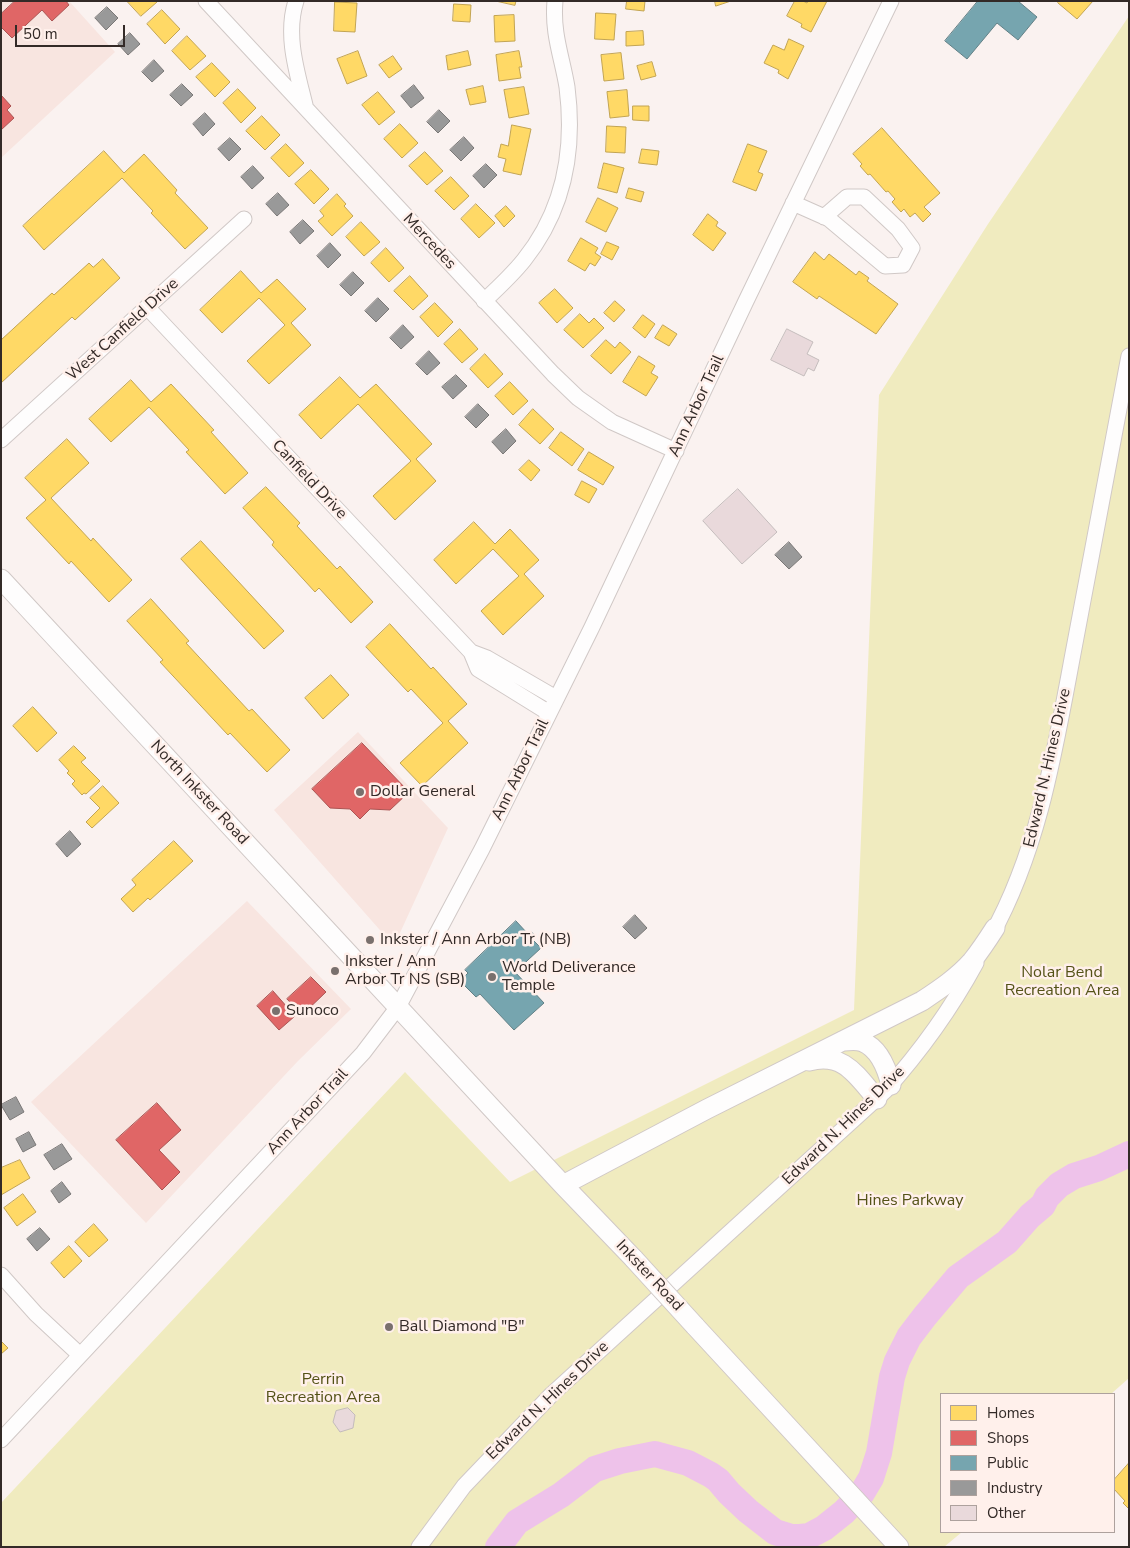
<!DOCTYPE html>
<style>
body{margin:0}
#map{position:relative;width:1130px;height:1548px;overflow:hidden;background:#faf2f0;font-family:"Nunito Sans",sans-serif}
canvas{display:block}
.frame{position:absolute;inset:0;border:2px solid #332a27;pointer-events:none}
.legend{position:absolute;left:940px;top:1393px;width:175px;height:140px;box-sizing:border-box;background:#fff0eb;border:1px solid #ada19d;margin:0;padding:6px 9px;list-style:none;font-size:15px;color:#332a27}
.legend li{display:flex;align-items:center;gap:10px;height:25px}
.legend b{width:25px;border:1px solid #ada19d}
.scale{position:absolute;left:15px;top:25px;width:110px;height:22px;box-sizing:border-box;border:2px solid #332a27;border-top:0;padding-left:6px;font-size:15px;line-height:18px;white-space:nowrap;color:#332a27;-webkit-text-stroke:4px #fff0eb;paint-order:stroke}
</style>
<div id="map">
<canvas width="1130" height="1548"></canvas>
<div class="frame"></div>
<ul class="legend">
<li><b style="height:14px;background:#ffd966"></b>Homes</li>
<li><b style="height:14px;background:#e06666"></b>Shops</li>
<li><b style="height:14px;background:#76a5af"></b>Public</li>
<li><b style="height:14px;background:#999"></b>Industry</li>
<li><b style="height:14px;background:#e9d9db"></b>Other</li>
</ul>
<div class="scale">50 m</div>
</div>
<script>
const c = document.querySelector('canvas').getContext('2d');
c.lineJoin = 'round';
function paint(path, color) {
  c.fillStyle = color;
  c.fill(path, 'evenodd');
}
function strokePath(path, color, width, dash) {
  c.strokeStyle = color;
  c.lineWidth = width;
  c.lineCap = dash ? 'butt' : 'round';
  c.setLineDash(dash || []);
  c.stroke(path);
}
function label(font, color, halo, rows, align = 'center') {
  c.font = font + ' "Nunito Sans",sans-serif';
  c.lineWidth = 5;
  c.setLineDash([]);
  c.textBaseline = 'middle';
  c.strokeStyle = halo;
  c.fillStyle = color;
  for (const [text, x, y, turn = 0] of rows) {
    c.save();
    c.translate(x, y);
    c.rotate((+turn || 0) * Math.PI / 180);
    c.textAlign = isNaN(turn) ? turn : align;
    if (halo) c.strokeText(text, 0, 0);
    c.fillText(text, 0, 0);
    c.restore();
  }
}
const built = new Path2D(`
 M1,1h68l46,51 -114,106z
 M358,732l90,96 -54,118 -120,-136z
 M247,901l104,108 -53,52 -152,162 -115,-121z`);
const green = new Path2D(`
 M1129,16v1362l-18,16h-170v138h21l-18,15h-943v-44l404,-431 105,110 344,-172 25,-615 109,-171z`);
const homes = new Path2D(`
 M127,1h29l1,1 -16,14z
 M496,1h20l-1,4z
 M627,1h18l-1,10 -18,-2z
 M715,1h16l-15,5z
 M795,1h8l4,2 1,-2h19l-16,31 -10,-5 1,-3 -15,-8z
 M1059,1h34l-16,18 -19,-16z
 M335,2l22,1 -2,29 -21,-1z
 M454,4l17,1 -1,17 -17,-1z
 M162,10l18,19 -15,15 -18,-20z
 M596,13l20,1 -2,26 -19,-1z
 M514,15l1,26 -20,1 -1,-26z
 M643,31l1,14 -18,1v-14z
 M187,36l19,20 -16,14 -18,-19z
 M789,39l15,7 -16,33 -10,-6 1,-3 -15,-7 9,-18 11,5z
 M358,51l9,25 -20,8 -10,-25z
 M468,51l3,14 -23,5 -2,-14z
 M519,51l3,16h-3l2,11 -22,3 -3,-26z
 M621,53l3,26 -20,2 -3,-26z
 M393,56l9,13 -13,9 -10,-13z
 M652,62l4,14 -15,4 -4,-14z
 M212,63l18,19 -15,15 -19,-20z
 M483,86l3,16 -16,3 -4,-15z
 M524,87l5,27 -20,4 -5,-28z
 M238,89l18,19 -15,15 -18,-20z
 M627,90l2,26 -19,2 -3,-26z
 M378,92l17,20 -16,13 -17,-20z
 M633,106h16v15l-16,-1z
 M262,116l18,19 -15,15 -19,-19z
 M400,124l18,19 -16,15 -18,-19z
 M512,125l19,4 -10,46 -18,-4 3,-12 -8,-2 3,-13 7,2z
 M607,126l19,1 -1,26 -19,-1z
 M882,128l58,65 -16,14 7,7 -8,8 -8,-9 -5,4 -6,-8 -3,3 -9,-10 3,-3 -7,-8 -2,1 -16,-18 -2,1 -8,-9 2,-2 -9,-10z
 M286,144l18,19 -15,14 -18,-19z
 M748,144l19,7 -9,21 5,2 -7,17 -23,-9z
 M642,149l17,2 -2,14 -18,-2z
 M104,151l20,22 20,-19 33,36 -2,3 33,35 -23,21 -34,-36 2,-2 -31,-33 -78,72 -21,-24z
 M425,152l18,19 -16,14 -18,-19z
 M604,163l20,5 -7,25 -19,-5z
 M311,170l18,19 -15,15 -19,-20z
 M451,177l18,19 -15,14 -19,-19z
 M629,188l15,4 -3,10 -15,-4z
 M337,194l9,10 -2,2 9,10 -21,20 -14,-15 6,-5 -4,-5z
 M598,198l20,10 -12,24 -20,-10z
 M476,204l19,19 -16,15 -18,-19z
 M506,206l9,10 -11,11 -9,-11z
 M708,214l10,8 -2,4 10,7 -13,18 -20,-16z
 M361,222l19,20 -16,14 -18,-19z
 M581,238l17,10 -3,5 6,4 -6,9 -5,-3 -5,8 -17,-10z
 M607,242l12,5 -7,13 -11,-6z
 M386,248l18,20 -15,14 -18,-19z
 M815,252l9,8 5,-6 27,21 3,-4 10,7 -2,3 31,23 -22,30 -57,-38 -2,3 -24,-17z
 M103,259l17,19 -45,42 -3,-3 -71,66v-43l51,-47 2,2 35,-32 4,4z
 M241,271l20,22 16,-14 29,30 -15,14 20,22 -42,39 -22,-23 38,-36 -26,-27 -37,35 -22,-23z
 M410,276l18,20 -15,14 -19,-19z
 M555,289l18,19 -16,15 -18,-20z
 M615,301l10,9 -11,12 -10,-9z
 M435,303l18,19 -15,15 -18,-20z
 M580,314l9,9 5,-5 10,10 -21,20 -19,-18z
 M643,315l12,9 -10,14 -12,-10z
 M663,325l14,9 -8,12 -14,-8z
 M460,329l18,20 -16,14 -18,-19z
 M606,340l9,8 5,-6 11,10 -20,22 -20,-18z
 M485,354l18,20 -15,14 -18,-19z
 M639,356l16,10 -4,7 7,4 -12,19 -23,-14z
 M340,377l20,21 16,-14 56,60 -16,15 20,22 -41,39 -22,-24 38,-35 -53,-57 -37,35 -22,-24z
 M131,380l20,22 20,-18 43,46 -3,2 37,41 -23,21 -39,-42 3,-2 -40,-43 -38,35 -22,-23z
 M510,382l18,19 -15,14 -18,-19z
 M533,409l21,20 -14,15 -21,-19z
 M561,432l23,17 -12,17 -23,-18z
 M67,439l22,24 -38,35 40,43 2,-3 39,42 -23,22 -38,-41 -2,3 -43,-46 20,-18 -21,-22z
 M589,452l25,15 -11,18 -25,-15z
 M529,460l11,10 -9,11 -12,-11z
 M582,481l15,8 -8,14 -14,-8z
 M266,487l34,36 -3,3 40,43 3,-3 33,36 -22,21 -32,-35 -4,4 -43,-47 2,-3 -31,-34z
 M474,522l21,22 15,-15 29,31 -15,14 20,22 -41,39 -22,-24 38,-35 -26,-27 -37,35 -22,-24z
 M201,541l83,90 -20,18 -83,-90z
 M151,599l38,42 -3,2 63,68 3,-2 38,41 -23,22 -37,-39 -2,2 -68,-73 3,-2 -36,-39z
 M390,624l41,45 2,-2 34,37 -19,17 20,22 -46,43 -22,-23 43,-40 -32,-34 -3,3 -42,-45z
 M331,675l18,20 -26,24 -18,-21z
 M33,707l24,26 -20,19 -24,-26z
 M74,746l12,12 -5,4 19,19 -14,13 -2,-1 -2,2 -10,-11 3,-3 -8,-8 2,-2 -10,-11z
 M103,786l16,17 -27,25 -6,-6 14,-14 -10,-10z
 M174,841l19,20 -43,39 -2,-2 -15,14 -12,-13 15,-14 -4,-5z
 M20,1160l10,18 -29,17v-27z
 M23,1194l13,18 -19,14 -13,-18z
 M94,1224l14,16 -19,17 -14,-15z
 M69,1246l13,15 -18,17 -13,-15z
 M1,1341l7,7 -7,6z
 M1129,1463v46l-6,-6 2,-2 -11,-12v-9z`);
const shops = new Path2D(`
 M15,1h51l3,4 -17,16 -10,-11 -30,28 -11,-11v-13z
 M1,95l10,11 -4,4 7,8 -13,12z
 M362,743l47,49 -19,18 -20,-1 -10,10 -10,-10 -20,-1 -18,-19z
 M311,977l15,15 -24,23 -15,-16z
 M273,991l22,25 -16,14 -22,-24z
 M157,1103l24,27 -22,20 21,22 -18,18 -46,-50z`);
const public = new Path2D(`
 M978,1h40l19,16 -19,23 -21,-17 -30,36 -22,-18z
 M516,921l12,13 3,-3 4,5 -3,3 9,9 -26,24 29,31 -30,27 -34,-36 -4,3 -16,-16 8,-8 -3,-3z`);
const industry = new Path2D(`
 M107,7l11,11 -12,12 -11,-12z
 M130,33l10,11 -12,11 -10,-11z
 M154,60l10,11 -12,11 -10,-10z
 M182,84l11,11 -12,11 -11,-11z
 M414,85l10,13 -13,10 -10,-12z
 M439,110l11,11 -12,12 -11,-11z
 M205,113l10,11 -12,12 -10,-12z
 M464,137l10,11 -13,13 -11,-11z
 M230,138l11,11 -12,12 -11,-12z
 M486,164l11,11 -13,13 -11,-12z
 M253,166l11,12 -12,11 -11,-12z
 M278,193l11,12 -12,11 -11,-12z
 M303,220l11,11 -14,13 -10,-12z
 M330,243l11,12 -13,13 -11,-12z
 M353,272l11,11 -13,13 -11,-11z
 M378,298l11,11 -13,13 -11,-11z
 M403,325l11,12 -13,12 -11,-11z
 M429,351l11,12 -13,12 -11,-11z
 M456,375l11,11 -14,13 -11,-12z
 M478,404l11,11 -13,13 -11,-11z
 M506,429l10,12 -13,13 -11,-12z
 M789,542l13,15 -13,12 -14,-14z
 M70,831l11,13 -14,13 -11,-13z
 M635,915l12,13 -12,11 -12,-12z
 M16,1097l8,15 -14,8 -9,-15z
 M29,1132l7,13 -13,7 -7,-13z
 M62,1144l10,15 -18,11 -10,-15z
 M62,1182l9,12 -12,9 -8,-12z
 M40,1228l10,11 -13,12 -10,-12z`);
const river = new Path2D(`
 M498,1547l19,-25 44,-27 34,-26 25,-8 35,-7 33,9 23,12 7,5 11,13 19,18 27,21 16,5h9l9,-1 15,-8 20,-16 18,-19 9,-15 8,-25 13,-76 5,-16 12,-24 16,-21 33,-39 49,-35 23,-26 13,-11 4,-8 12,-12 15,-9 25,-8 30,-14`);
const building = new Path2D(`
 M787,329l26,13 -6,12 12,6 -5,11 -6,-3 -4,8 -33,-16z
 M738,489l39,43 -35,32 -39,-43z
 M348,1408l7,7 -2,13 -13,4 -7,-10 3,-11z`);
const minor = new Path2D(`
 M206,1l347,373 25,24 34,24 64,29
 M296,1c-11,34 1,71 9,104
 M793,203l36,16 56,47 18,-1 9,-17 -14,-19 -34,-32h-17l-23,20
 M484,301c14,-13 28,-26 40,-41 40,-50 51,-110 43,-173 -5,-30 -15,-54 -12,-86
 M147,307l324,345 7,17 71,44
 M1,440l243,-221
 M471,652l16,6 69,40
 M991,936c50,-90 65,-193 84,-293 18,-95 36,-191 54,-287
 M1,1275l35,39 44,41
 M1,1440l362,-387 35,-46 84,-158 110,-222 154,-326 145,-300
 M419,1547l45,-61 88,-92 333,-303c35,-39 66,-82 91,-128`);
const major = new Path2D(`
 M1,579l562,606 71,74
 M842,1041c7,0 14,-2 21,1 17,7 24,27 28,43
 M809,1061c35,-9 47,14 68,38
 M563,1185l144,-76 215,-108c18,-12 36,-24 50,-40 8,-10 16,-22 23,-33
 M695,1326l204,221`);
const majorBridge = new Path2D(`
 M634,1259l61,67`);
const markers = [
 [360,792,5,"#79706d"],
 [370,940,5,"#79706d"],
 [335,971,5,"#79706d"],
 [492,977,5,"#79706d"],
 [276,1011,5,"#79706d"],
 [389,1327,5,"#79706d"]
];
const streetNames = [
 ["Mercedes",429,242,47],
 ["West Canfield Drive",123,330,-42],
 ["Ann Arbor Trail",697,406,-65],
 ["Canfield Drive",309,480,47],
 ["Edward N. Hines Drive",1048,768,-77],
 ["Ann Arbor Trail",521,770,-64],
 ["North Inkster Road",199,793,47],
 ["Ann Arbor Trail",308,1112,-47],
 ["Edward N. Hines Drive",844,1126,-44],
 ["Inkster Road",649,1276,47],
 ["Edward N. Hines Drive",548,1401,-44]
];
const poiNames = [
 ["Dollar General",370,792],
 ["Inkster / Ann Arbor Tr (NB)",380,940],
 ["Inkster / Ann",345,962],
 ["Arbor Tr NS (SB)",345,980],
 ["World Deliverance",502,968],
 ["Temple",502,986],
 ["Sunoco",286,1011],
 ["Ball Diamond \"B\"",399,1327]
];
const parkNames = [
 ["Nolar Bend",1062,973],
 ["Recreation Area",1062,991],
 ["Hines Parkway",910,1201],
 ["Perrin",323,1380],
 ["Recreation Area",323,1398]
];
paint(built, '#f8e5e0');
paint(green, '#f0ebbf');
paint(homes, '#ffd966');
strokePath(homes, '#c2a453', 1);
paint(shops, '#e06666');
strokePath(shops, '#ac5453', 1);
paint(public, '#76a5af');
strokePath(public, '#628086', 1);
paint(industry, '#999');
strokePath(industry, '#7a7877', 1);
strokePath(river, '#eec2ea', 26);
paint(building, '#e9d9db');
strokePath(building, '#c4bcbc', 1);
strokePath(minor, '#d0c8c6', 17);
strokePath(major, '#d0c8c6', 21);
strokePath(minor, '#fefdfd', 15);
strokePath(major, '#fefdfd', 19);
strokePath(majorBridge, '#d0c8c6', 21, []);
strokePath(majorBridge, '#fefdfd', 19);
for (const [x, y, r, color] of markers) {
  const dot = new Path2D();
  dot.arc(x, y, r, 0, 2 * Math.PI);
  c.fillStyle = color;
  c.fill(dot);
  strokePath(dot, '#fff0eb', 2);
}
label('16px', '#332a27', '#fff0eb', streetNames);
label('16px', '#332a27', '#fff0eb', poiNames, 'left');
label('16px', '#545217', '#fff0eb', parkNames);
</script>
